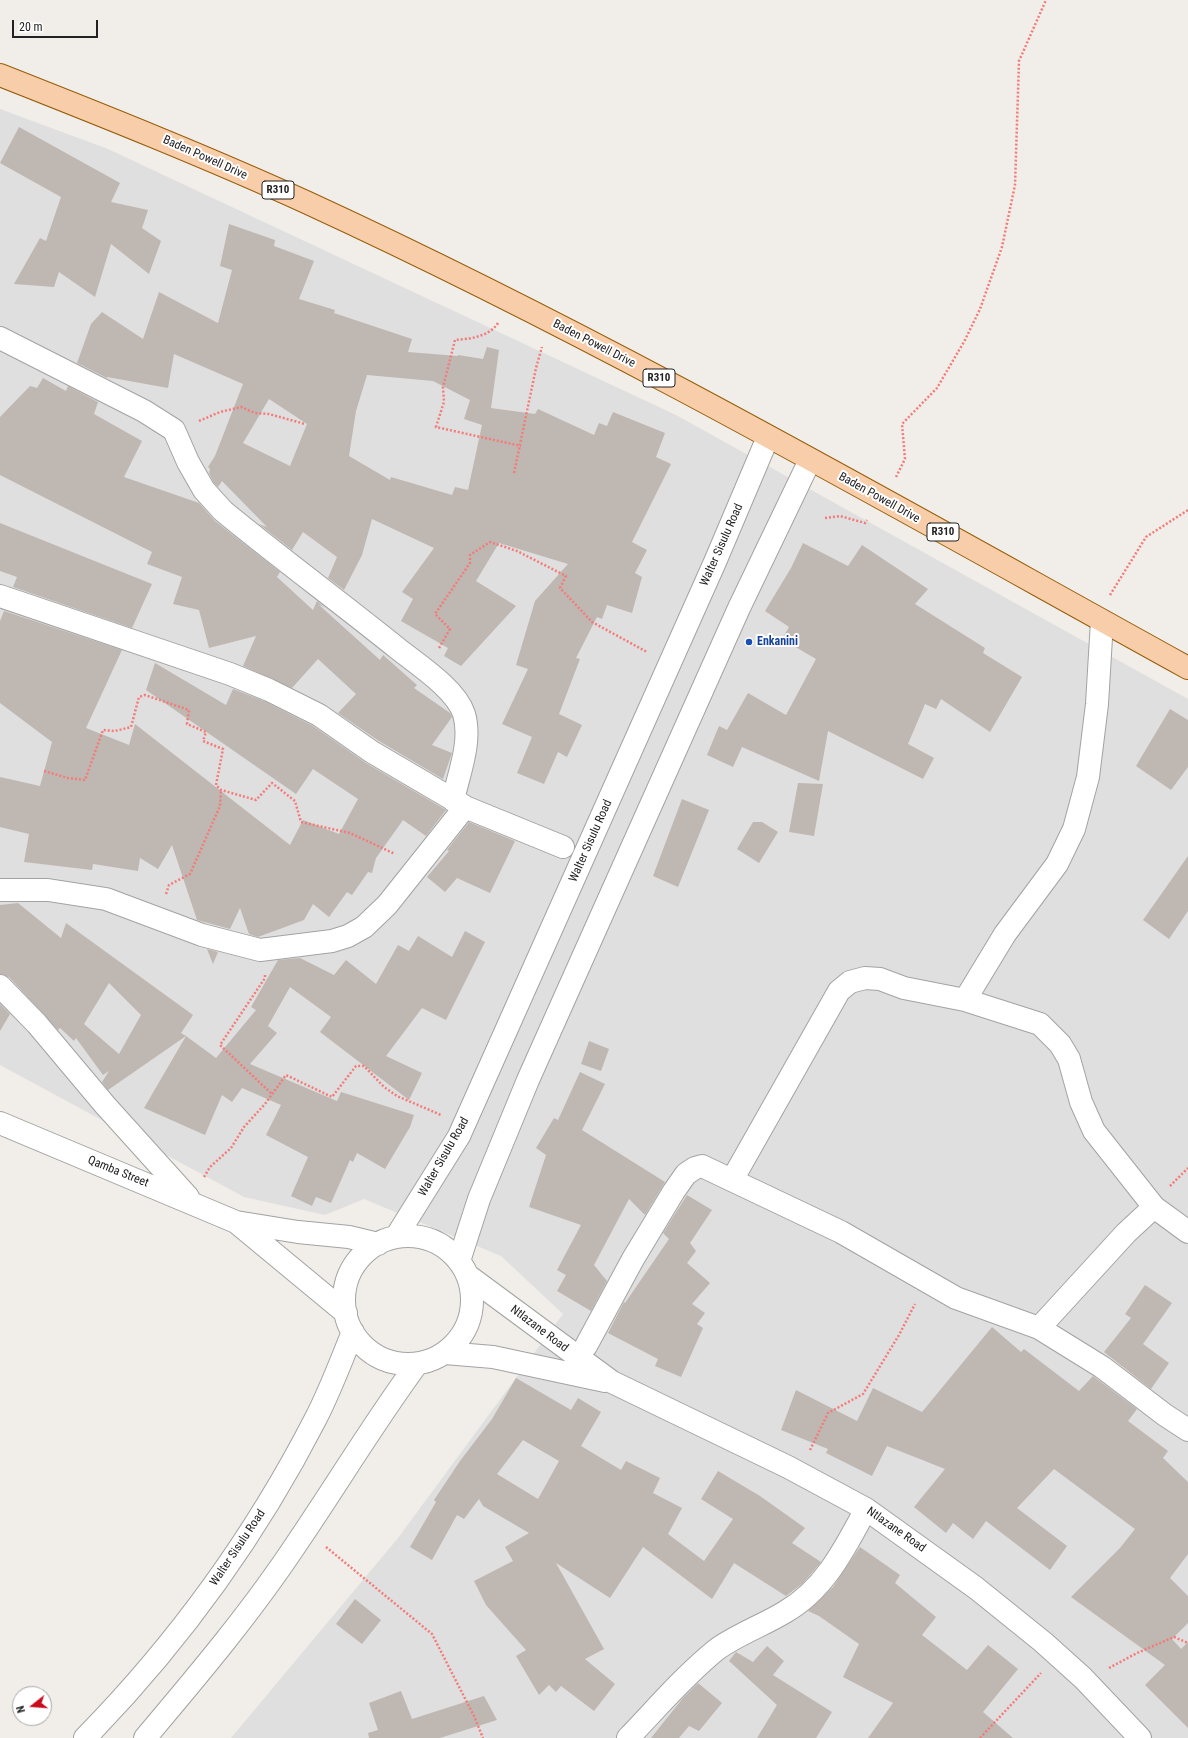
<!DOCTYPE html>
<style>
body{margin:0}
#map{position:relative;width:1188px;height:1738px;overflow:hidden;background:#f1eee9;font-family:"Roboto Condensed",sans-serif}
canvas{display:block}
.north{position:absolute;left:12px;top:1686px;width:40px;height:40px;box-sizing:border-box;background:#fff;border:1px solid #a7a7a7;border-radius:50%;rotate:253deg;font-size:11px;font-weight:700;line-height:16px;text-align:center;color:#222}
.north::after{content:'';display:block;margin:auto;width:14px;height:18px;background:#c80c1c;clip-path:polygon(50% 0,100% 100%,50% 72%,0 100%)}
.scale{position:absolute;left:12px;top:20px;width:86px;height:18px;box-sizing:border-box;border:2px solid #222;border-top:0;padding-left:5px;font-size:12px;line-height:14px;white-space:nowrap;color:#222;-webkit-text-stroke:3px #fff;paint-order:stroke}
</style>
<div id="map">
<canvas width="1188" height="1738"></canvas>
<div class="north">N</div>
<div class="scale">20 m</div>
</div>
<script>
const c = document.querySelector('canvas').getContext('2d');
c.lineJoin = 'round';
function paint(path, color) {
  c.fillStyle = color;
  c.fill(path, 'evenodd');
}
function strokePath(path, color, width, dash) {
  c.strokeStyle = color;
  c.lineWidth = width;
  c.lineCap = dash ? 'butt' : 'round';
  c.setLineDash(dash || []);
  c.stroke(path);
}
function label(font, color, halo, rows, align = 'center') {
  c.font = font + ' "Roboto Condensed",sans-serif';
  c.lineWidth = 4;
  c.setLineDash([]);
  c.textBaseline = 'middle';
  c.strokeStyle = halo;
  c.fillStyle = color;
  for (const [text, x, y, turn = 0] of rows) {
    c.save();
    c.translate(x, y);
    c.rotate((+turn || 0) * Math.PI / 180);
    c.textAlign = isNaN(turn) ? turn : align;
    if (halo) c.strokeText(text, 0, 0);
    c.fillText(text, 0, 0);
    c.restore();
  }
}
const residential = new Path2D(`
 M0,109l108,40 568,266 512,284v1039h-957l167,-200 165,-224 -62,-58 -137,-57 -39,16 -81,-18 -244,-132z`);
const building = new Path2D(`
 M19,127l101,56 -9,19 37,8 -6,18 19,13 -12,33 -38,-30 -16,53 -36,-25 -5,15 -40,-3 26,-46 6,3 15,-44 -61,-34z
 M229,224l46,16 -1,6 40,15 -15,38 36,11 -1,3 78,26 -4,13 50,4v-1l25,4 4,-12 12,3 -8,58 44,6 3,-5 56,26 5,-12 8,3 6,-14 52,21 -9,24 15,7 -39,78 15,8 -12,23 7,4 -10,36 -25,-8 -5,14 -5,-2 -21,41 4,1 -21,55 23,11 -15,32 -9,-5 -14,32 -27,-11 15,-36 -30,-13 26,-55 -12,-4 19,-64 33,-37 -69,-21 -23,38 40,25 -55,60 -17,-10 4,-8 -47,-27 12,-22 -11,-7 32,-44 -62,-29 -10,36 -18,35 -16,-12 9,-21 -34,-25 -11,18 -33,-26 8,3 -45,-46 -4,6 -4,-4 -5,-10 1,-4 -2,-2 7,-11 28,-72 -69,-30 -6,34 -61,-11v1l-30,-15 14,-39 11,-12 41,27 16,-47 59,31 14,-53 -12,-4zM367,375l66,6 37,19 -6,19 18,6 -14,65 -13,-3 -3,8 -61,-18 -1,3 -41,-24 7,-45zM269,399l38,25 -17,42 -47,-23z
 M43,378l23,13 2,-5 30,16 -4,12 48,27 -18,36 75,26 16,18 65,51 -3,5 36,33 4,-9 8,7 -7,-4 62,56 3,-5 34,30 -3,3 36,25 2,4 -20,28 20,8 -9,26 -64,-38 -41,-28 18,-19 -38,-35 -26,29 -49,-22 13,-30 -47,12 -10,-38 -26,-6 9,-27 -35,-13 5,-12 -152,-77v-58l30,-31 7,2z
 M0,523l152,61 -20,44 -119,-41 4,-10 -17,-6z
 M803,543l45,23 14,-21 66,44 -13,15 70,44 -2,5 39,24 -32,55 -49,-33 -5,10 -11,-5 -17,40 26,14 -11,21 -95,-48 -9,50 -77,-34 -9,20 -26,-12 12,-29 8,4 21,-37 38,22 30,-56 -34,-20 7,-12 -24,-16 26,-43z
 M4,611l118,39 -36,78 43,17 6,-21 155,121 13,-25 36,14 19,-35 -45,-30 -17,25 -150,-104 9,-27 71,42 7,-16 31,12 49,25 53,37 80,47 -20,26 -23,-16 -27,38 -4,15 -4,-1 -16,23 -5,-3 -18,25 -16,-13 -9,16 -46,17 -9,-3 -9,-26 -10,21 -33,-9 -25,-75 -14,24 -18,-11 -2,13 -45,-7 -1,6 -68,-8 5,-28 -29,-7v-50l40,9 12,-44 -52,-39v-82z
 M1170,709l18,11v47l-17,23 -35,-24z
 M798,783l25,1 -9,52 -25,-4z
 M682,799l27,11 -31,77 -25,-11z
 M469,822l46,19 -25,52 -33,-15 -12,14 -18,-15 22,-26 -2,-1z
 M753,822h9l16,10 -19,31 -22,-14z
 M1188,856v55l-19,28 -26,-19z
 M18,903l43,35 5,-15 127,92 -12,18 5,3 -78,54 -6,-8 7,-11 -6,4 -27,-37 -2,3 -14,-13 -2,2 -49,-53 -9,-3v-69zM109,983l32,32 -22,39 -35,-30z
 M465,931l20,11 -39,78 -24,-12 -36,48 36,17 -13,27 -89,-68 11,-15 -41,-30 -22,39 9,7 -27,31 87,37 4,-9 73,23 -4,12 -25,42 -28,-16 -4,9 -3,-2 -19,43 -15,-6 -4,9 -21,-10 17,-39 -42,-22 15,-30 -39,-17 -10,14 -10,-7 -17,40 -61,-27 42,-72 30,22 40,-48 -5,-3 27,-47 22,-2 34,17 12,-15 30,24 22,-39 11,6 9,-15 34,21z
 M207,949l11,3 -5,12z
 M0,1004l10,10 -10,17z
 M589,1041l20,8 -8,22 -20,-7z
 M580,1072l25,12 -23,46 83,52 -20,33 -16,-16 -35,66 13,16 -16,30 -34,-20 9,-16 -9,-5 24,-45 -52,-18 17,-52 -10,-7 18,-30 4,2z
 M687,1195l25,15 -22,33 6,8 -9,12 23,20 -18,21 13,9 -8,11 6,4 -22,49 -26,-11 3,-7 -50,-26 16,-31 1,1 44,-64 -6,-6z
 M1145,1285l27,18 -29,41 26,19 -18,26 -47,-37 27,-34 -6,-4z
 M992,1327l29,25 3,-3 55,42 14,-15 44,33 -9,12 40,30 -5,7 25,24v72l-18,24 18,18v27l-16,16 9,10 7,-7v86l-43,-43 20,-20 -94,-68 49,-49 15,-19 -81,-60 -37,39 50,38 -17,24 -64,-49 -13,18 -20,-16 -7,10 -32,-26 31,-38 -58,-23 -15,30 -46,-23 2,-4 -47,-19 15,-40 61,31 16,-33 49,24z
 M516,1378l55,32 7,-12 23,14 -20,34 40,24 5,-9 34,17 -7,15 29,15 -14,26 36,27 29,-42 -32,-20 17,-28 42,25 45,32 -13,15 29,19 -18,21 -17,13 -52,-33 -22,36 -69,-52 -33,51 -54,-35 48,86 -19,10 30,25 -21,27 -33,-25 -5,6 -7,-7 -10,10 -23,-39 10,-6 -40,-45 -12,-24 39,-20 -8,-14 24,-14 -46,-27 -4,-7 -15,20 -7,-4 -25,45 -22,-13 26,-45 -2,-2 26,-39 32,-42zM523,1440l36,21 -21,38 -41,-25z
 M860,1547l40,28 -5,8 41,34 -14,18 45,35 21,-25 30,24 -35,43 30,26h-145l25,-35 -50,-26 16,-33 -40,-28 -11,-5 25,-24z
 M355,1599l26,21 -19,24 -26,-20z
 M767,1646l17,15 -11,14 59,37 -16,26h-59l20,-33 -48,-44 7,-9 17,10z
 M698,1683l24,20 -23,28 -10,-5 -10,12h-28l32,-40z
 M401,1691l11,28 72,-23 13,24 -57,18h-71l-1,-5 10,-3 -9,-27z`);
const path = new Path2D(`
 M498,323c-9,14 -29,16 -43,17l-12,47 1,15 -8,25 85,19
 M199,421l21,-9 21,-5 14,6 14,1 36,10
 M514,473l22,-105 6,-21
 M896,477l9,-18 -3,-35 35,-36 28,-48 15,-31 22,-62 13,-62 4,-124 27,-61
 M825,518l15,-2 25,7 2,-3
 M1110,595l36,-58 42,-27
 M439,648l11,-19 -15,-15 35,-51v-8l20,-13 27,9 49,25 -6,12 32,34 55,30
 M44,771l24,7 17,2 18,-50 12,1 16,-4 8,-30 6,-2 44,15 -2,14 19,8 -3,9 20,8 -7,36 5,5 35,10 16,-17 23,18 6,21 49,11 45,21
 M166,894l3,-9 21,-11 30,-68 1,-16
 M265,975v3l-45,67 52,49
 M204,1177l6,-10 21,-19 13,-21 21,-23 21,-29 46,22 24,-31h8l20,21 13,9 44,19
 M1170,1186l18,-18
 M810,1450l18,-37 35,-19 36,-59 16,-31
 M326,1547l106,87 42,82 9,22
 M1109,1668l28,-15 37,-16 14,6
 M980,1738l61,-65`);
const minor = new Path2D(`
 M0,338l144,73 30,19 14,32 16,28 19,21c57,47 117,91 174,137 20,16 59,41 67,66 8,27 -5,59 -11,86
 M0,596l230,78 39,16 50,25 53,37 92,54
 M0,890h48l58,9 96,36 58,15 72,-9 16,-5 16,-9 23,-22 78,-98 98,40
 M0,986l37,38 68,81 83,92
 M965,1000l40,-66 52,-70 17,-35 14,-52 9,-73 5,-83
 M0,1123l236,99 62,10 51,5 29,7
 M732,1180l107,-189 11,-9 15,-4 15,1 24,9 61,12 75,24 20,20 9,15 12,43 13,29 60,76 34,25
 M236,1222l110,91
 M344 1300a64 64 0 1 1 128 0a64 64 0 1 1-128 0Z
 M396,1237l63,-101 256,-574 53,-125
 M459,1261l20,-62 49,-119 211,-472 71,-148
 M467,1275l145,107 176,85 78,42 110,79 67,54 40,36 57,60
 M1039,1328l87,-95 28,-26
 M586,1346l47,-87 41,-68 12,-17 9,-6 7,-2 139,66 115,66 83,30 63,39 63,48 23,15
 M445,1353l48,4 112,24
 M85,1738c92,-94 171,-203 231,-320 14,-27 25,-57 37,-86
 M145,1738c54,-64 108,-128 154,-198 40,-59 76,-119 118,-176
 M628,1738c29,-30 56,-62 88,-88 20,-15 48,-25 69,-38 40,-23 60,-64 81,-103`);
const major = new Path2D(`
 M0,75c104,41 207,82 308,128 302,139 590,305 880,465`);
const markers = [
 [749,642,4,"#1a4fb4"]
];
const shields = [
 [278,190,32],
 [659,378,32],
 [943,532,32]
];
const shieldNames = [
 ["R310",278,190],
 ["R310",659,378],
 ["R310",943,532]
];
const streetNames = [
 ["Baden Powell Drive",205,158,24],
 ["Baden Powell Drive",594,344,27],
 ["Baden Powell Drive",879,498,29],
 ["Walter Sisulu Road",722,545,-66],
 ["Walter Sisulu Road",591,841,-66],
 ["Walter Sisulu Road",444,1157,-60],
 ["Qamba Street",118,1172,22],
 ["Ntlazane Road",539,1329,37],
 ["Ntlazane Road",896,1530,35],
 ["Walter Sisulu Road",238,1548,-56]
];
const transitNames = [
 ["Enkanini",757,642]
];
paint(residential, '#e0dfdf');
paint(building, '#bfb7b2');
strokePath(minor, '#a3a3a3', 24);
strokePath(major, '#975c09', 24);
strokePath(path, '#f37b79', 2.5, [2, 2]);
strokePath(minor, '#fff', 22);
strokePath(major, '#f7cea9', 22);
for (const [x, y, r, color] of markers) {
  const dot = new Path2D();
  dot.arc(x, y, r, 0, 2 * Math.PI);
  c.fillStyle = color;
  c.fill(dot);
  strokePath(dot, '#fff', 1.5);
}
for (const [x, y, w] of shields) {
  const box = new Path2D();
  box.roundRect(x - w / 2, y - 9, w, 18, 3);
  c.fillStyle = '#fff';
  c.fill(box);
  strokePath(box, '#222', 1);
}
label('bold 11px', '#222', null, shieldNames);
label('12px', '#222', '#fff', streetNames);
label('bold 12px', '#164399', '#fff', transitNames, 'left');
</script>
